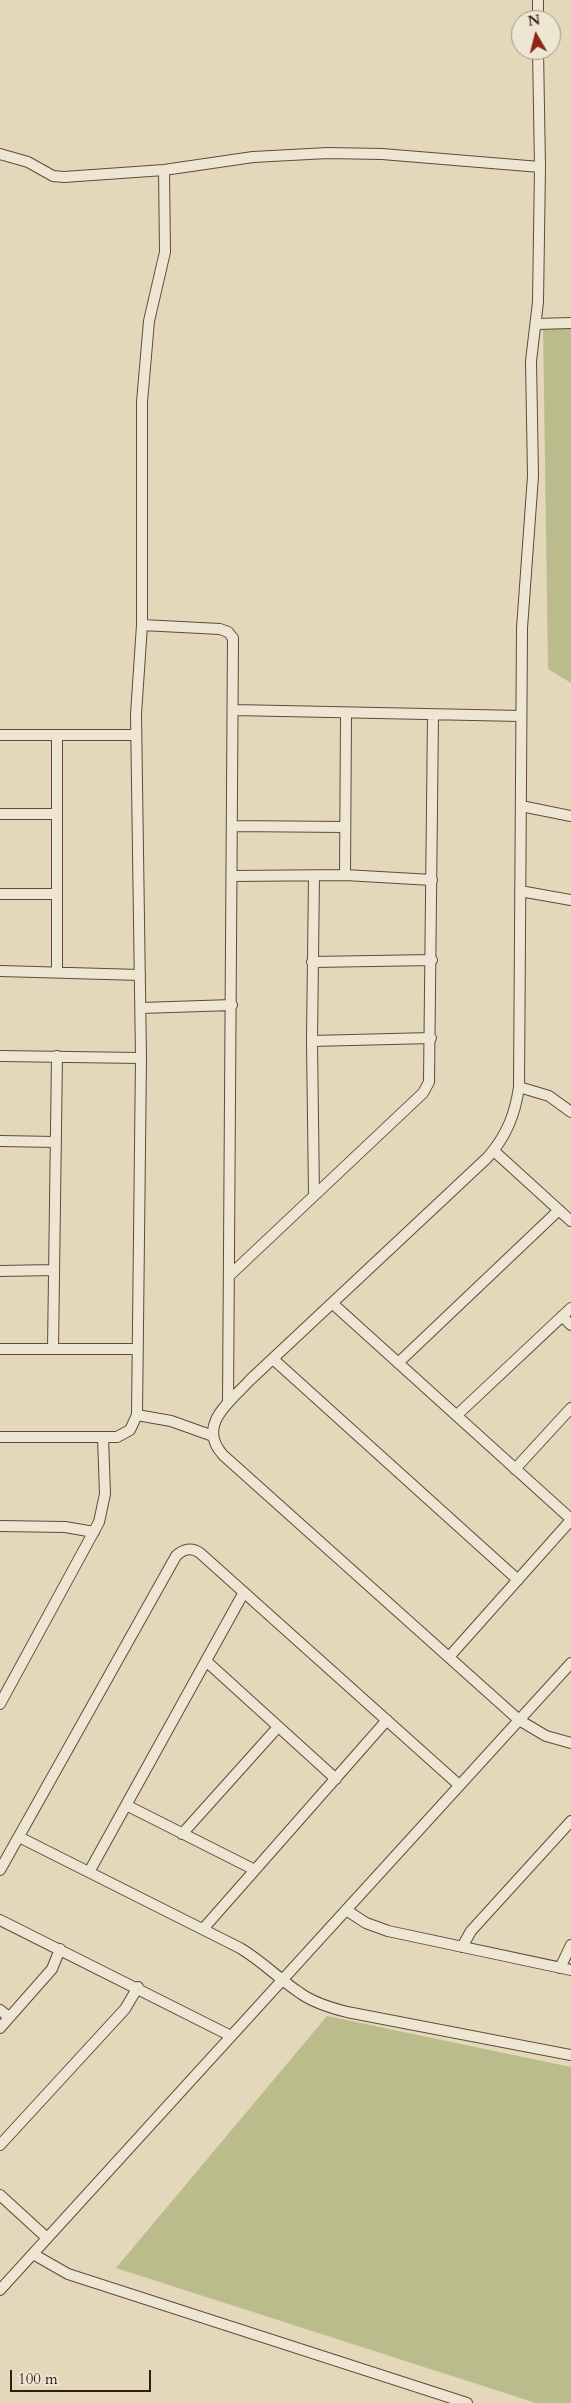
<!DOCTYPE html>
<style>
body{margin:0}
#map{position:relative;width:571px;height:2403px;overflow:hidden;background:#e4d8ba;font-family:Cardo,serif}
canvas{display:block}
.north{position:absolute;left:511px;top:10px;width:50px;height:50px;box-sizing:border-box;background:#ede6d2;border:1px solid #a39485;border-radius:50%;rotate:352deg;font-size:14px;font-weight:700;line-height:20px;text-align:center;color:#351a11}
.north::after{content:'';display:block;margin:auto;width:18px;height:22px;background:#8f2418;clip-path:polygon(50% 0,100% 100%,50% 72%,0 100%)}
.scale{position:absolute;left:10px;top:2370px;width:141px;height:22px;box-sizing:border-box;border:2px solid #351a11;border-top:0;padding-left:6px;font-size:15px;line-height:18px;white-space:nowrap;color:#351a11;-webkit-text-stroke:4px #ede6d2;paint-order:stroke}
</style>
<div id="map">
<canvas width="571" height="2403"></canvas>
<div class="north">N</div>
<div class="scale">100 m</div>
</div>
<script>
const c = document.querySelector('canvas').getContext('2d');
c.lineJoin = 'round';
function paint(path, color) {
  c.fillStyle = color;
  c.fill(path, 'evenodd');
}
function strokePath(path, color, width, dash) {
  c.strokeStyle = color;
  c.lineWidth = width;
  c.lineCap = dash ? 'butt' : 'round';
  c.setLineDash(dash || []);
  c.stroke(path);
}
const green = new Path2D(`
 M543,324h28v359l-23,-14z
 M327,2016l244,51v336h-35l-420,-135z`);
const minor = new Path2D(`
 M538,0v20
 M538,50l2,117 -2,135 -7,59 2,115 -11,152 -3,459c-4,28 -13,50 -32,71l-237,222c-20,22 -54,45 -27,75l296,265 27,16 25,7
 M0,154l28,8 25,14 11,1 100,-7 89,-13 75,-4 54,1 158,13
 M536,324l35,-1
 M142,625l78,4 8,3 5,6 -5,765
 M234,710l287,6
 M0,735h136
 M57,735v236
 M521,806l50,10
 M0,814h57
 M233,826l112,1
 M345,875l1,-162
 M233,876l112,-1 87,5
 M314,877l-2,164 2,154
 M520,891l51,9
 M0,894h57
 M312,962l120,-2
 M0,971l140,4
 M141,1008l91,-3
 M312,1041l119,-3
 M0,1056l141,2
 M519,1087l30,9 22,16
 M0,1141l56,1
 M494,1151l77,70
 M0,1271l54,-1
 M229,1276l194,-183 6,-11 4,-367
 M332,1303l239,216
 M562,1316l9,9
 M0,1349h137
 M53,1349l4,-293
 M273,1359l245,221
 M398,1363l161,-153
 M137,1415l34,6 42,15
 M457,1415l114,-107
 M0,1437h117l13,-7 7,-15 4,-357 -5,-344 6,-89v-223l7,-81 16,-69 -1,-82
 M515,1469l56,-61
 M0,1526l65,1 29,5
 M449,1657l122,-137
 M206,1661l130,118
 M0,1704l99,-182 6,-28 -2,-57
 M126,1805l129,65
 M182,1834l96,-107
 M19,1837l221,111c22,13 39,31 60,45 14,10 31,15 47,19l224,43
 M0,1870l176,-314c7,-7 16,-9 24,-3l259,232
 M89,1872l155,-280
 M346,1910l20,13 22,8 183,39
 M0,1920l231,116
 M203,1929l184,-209
 M462,1947l9,-16 100,-110
 M560,1968l11,-23
 M0,2010l9,7
 M0,2028l52,-59 8,-20
 M0,2145l125,-136 13,-22
 M0,2195l47,43
 M33,2254l35,20 399,129
 M0,2290l571,-627`);
paint(green, '#bbbc8b');
strokePath(minor, '#614a3b', 12);
strokePath(minor, '#ede6d2', 10);
</script>
